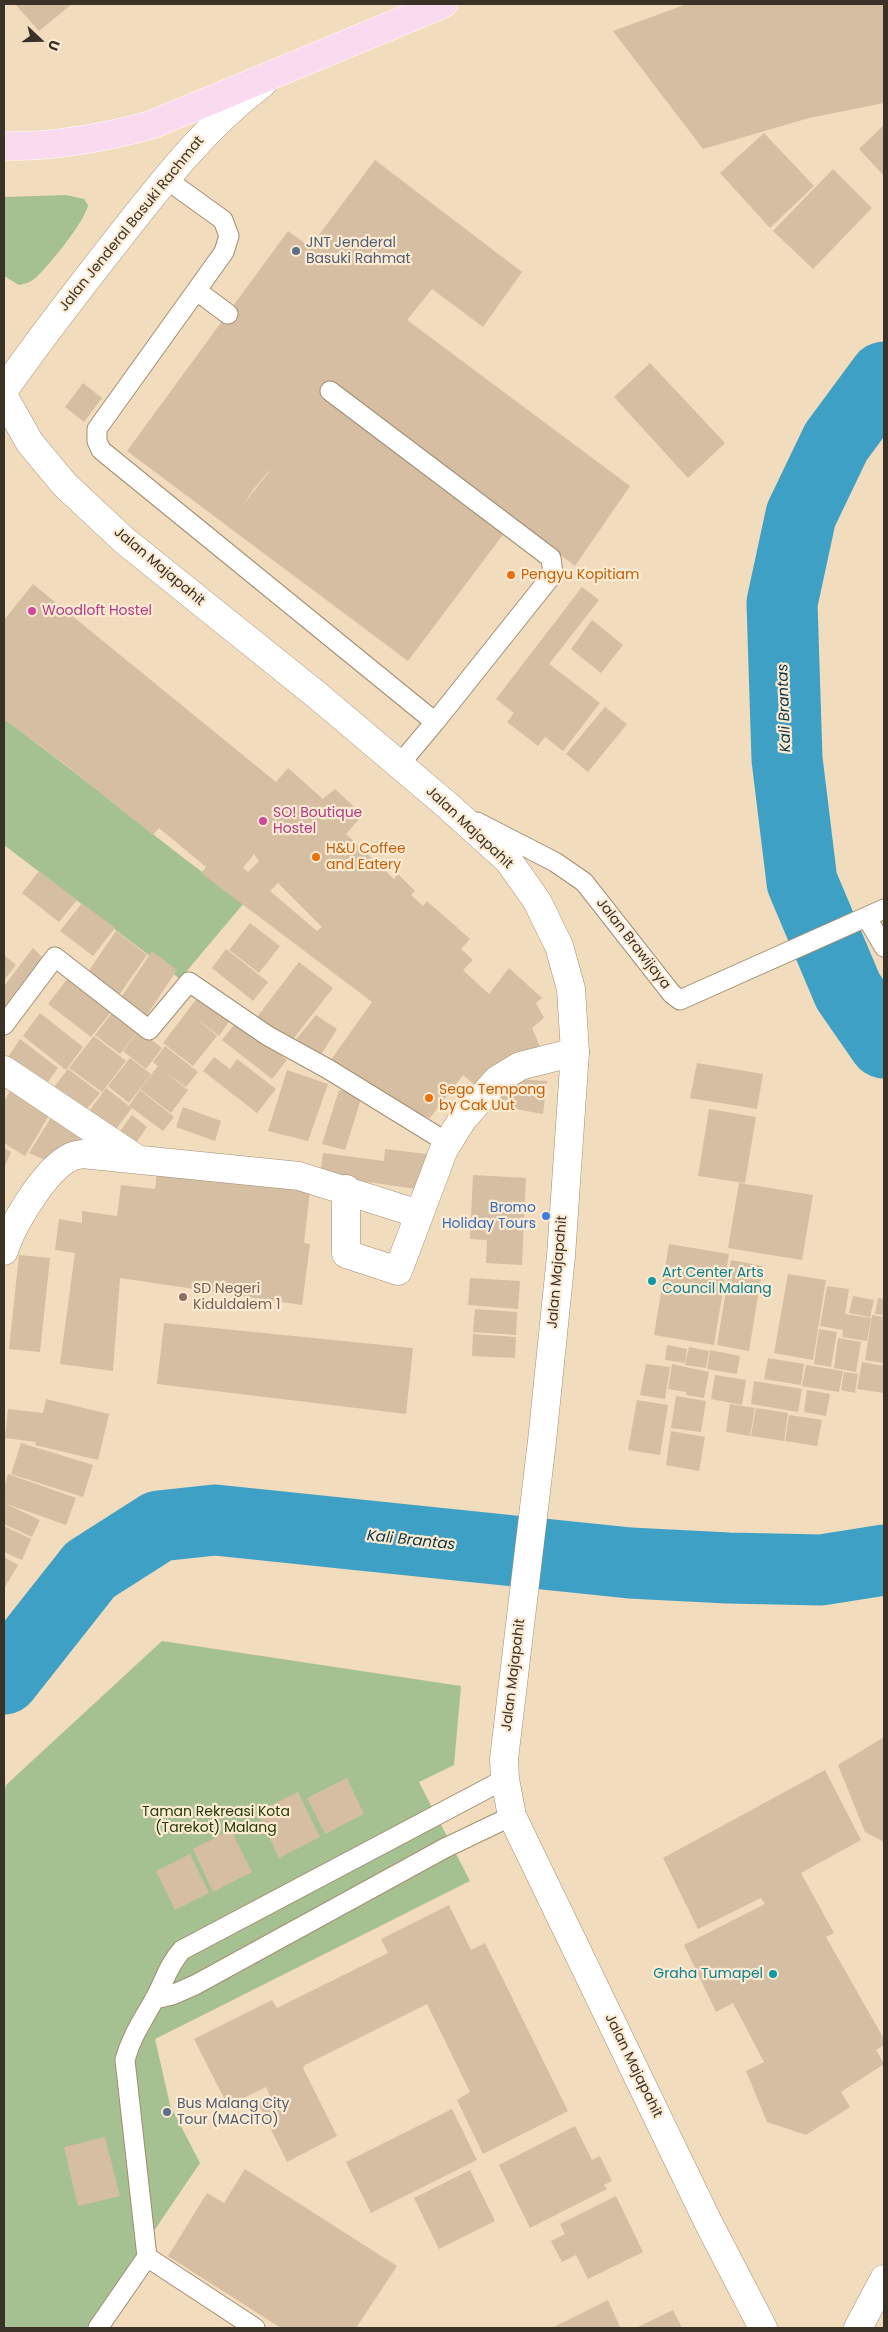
<!DOCTYPE html>
<style>
body{margin:0}
#map{position:relative;width:888px;height:2332px;overflow:hidden;background:#f2dcbe;font-family:Poppins,sans-serif}
canvas{display:block}
.frame{position:absolute;inset:0;border:5px solid #3b3227;pointer-events:none}
.north{position:absolute;left:15px;top:15px;width:50px;height:50px;-webkit-text-stroke:4px #fcead2;paint-order:stroke;rotate:111deg;font-size:14px;font-weight:700;line-height:20px;text-align:center;color:#3b3227}
.north::after{content:'';display:block;margin:auto;width:18px;height:22px;background:#3b3227;clip-path:polygon(50% 0,100% 100%,50% 72%,0 100%)}
</style>
<div id="map">
<canvas width="888" height="2332"></canvas>
<div class="frame"></div>
<div class="north">U</div>
</div>
<script>
const c = document.querySelector('canvas').getContext('2d');
c.lineJoin = 'round';
function paint(path, color) {
  c.fillStyle = color;
  c.fill(path, 'evenodd');
}
function strokePath(path, color, width, dash) {
  c.strokeStyle = color;
  c.lineWidth = width;
  c.lineCap = dash ? 'butt' : 'round';
  c.setLineDash(dash || []);
  c.stroke(path);
}
function label(font, color, halo, rows, align = 'center') {
  c.font = font + ' Poppins,sans-serif';
  c.lineWidth = 4.5;
  c.setLineDash([]);
  c.textBaseline = 'middle';
  c.strokeStyle = halo;
  c.fillStyle = color;
  for (const [text, x, y, turn = 0] of rows) {
    c.save();
    c.translate(x, y);
    c.rotate((+turn || 0) * Math.PI / 180);
    c.textAlign = isNaN(turn) ? turn : align;
    if (halo) c.strokeText(text, 0, 0);
    c.fillText(text, 0, 0);
    c.restore();
  }
}
const green = new Path2D(`
 M66,195l18,4 4,6c-2,15 -42,65 -55,75 -5,3 -9,4 -14,5l-15,-9v-79z
 M4,719c81,59 158,125 240,184l-64,76 -176,-134z
 M162,1641l299,45 -7,79 -35,17 51,99 -315,158 15,66 30,58 -112,165h-84v-533l2,-10z`);
const river = new Path2D(`
 M884,377l-48,65 -35,73 -19,88 5,156 15,123 46,109 36,52
 M4,1679l86,-109 69,-44 56,-6 415,43 98,5 93,2 63,-10`);
const building = new Path2D(`
 M15,4h57l-33,27z
 M687,4h197v99l-75,15 -106,31 -90,-118z
 M884,125v51l-25,-27z
 M764,133l50,53 -44,42 -50,-55z
 M375,160l147,112 -39,55 -51,-38 -25,31 223,166 -55,80 -240,-182 170,148 -97,129 -281,-210 161,-220 22,16zM269,471h1l-28,35 11,-16z
 M833,169l39,39 -59,61 -40,-38z
 M650,363l75,80 -37,35 -74,-81z
 M83,383l19,15 -18,24 -19,-15z
 M33,584l243,198 12,-14 35,31 12,-10 28,26 -17,19 48,45 4,-5 17,17 -4,4 12,11 4,-5 43,38 -9,10 12,11 -10,10 26,24 20,-26 33,30 -6,5 8,15 -12,10 9,21 -60,41 -18,-15 -33,43 -28,-9 -74,-45 44,-62 -171,-129 5,-6 -47,-39 -6,7 -92,-74 -57,-42v-99zM254,854l5,7 -11,11 -5,-4zM278,883l44,44 -5,4 -47,-40z
 M582,587l17,13 -50,64 51,39 -37,48 -18,-14 -7,9 -31,-24 7,-9 -18,-14z
 M592,620l31,25 -22,28 -30,-24z
 M605,707l22,17 -39,48 -22,-18z
 M39,871l38,29 -18,22 -37,-29z
 M82,903l33,25 -22,28 -33,-25z
 M250,923l30,23 -21,27 -30,-23z
 M116,931l31,24 -28,40 -31,-23z
 M33,948l9,9 -38,50v-21z
 M226,949l42,33 -15,19 -41,-33z
 M152,951l25,19 -32,48 -25,-19z
 M4,955l12,10 -12,15z
 M299,962l34,26 -43,55 -33,-26z
 M68,978l43,34 -20,25 -43,-33z
 M201,993l31,24 -13,19 -23,-18 21,18 -24,30 -30,-23z
 M40,1013l43,34 -17,23 -43,-34z
 M112,1013l25,19 -17,22 -25,-19z
 M316,1015l21,14 -18,29 -25,-16z
 M237,1021l50,39 -15,19 -50,-39z
 M139,1030l23,18 -16,21 -23,-18z
 M94,1036l32,25 -24,31 -33,-24z
 M20,1039l38,29 -16,22 -37,-28z
 M165,1046l33,26 -12,15 -23,-16 25,19 -17,23 -31,-24 18,-23 -5,-4z
 M214,1057l16,12 7,-10 39,30 -19,24 -54,-42z
 M130,1058l21,16 -22,29 -21,-17z
 M697,1063l66,11 -6,35 -67,-11z
 M68,1069l32,24 -19,23 -34,-20z
 M287,1070l41,14 -20,57 -40,-10z
 M517,1079l30,2 -4,33 -60,-11z
 M12,1087l39,25 -26,44 -21,-13v-41z
 M106,1088l23,18 11,-16 34,27 -11,14 -31,-23 -22,29 -25,-20z
 M339,1090l23,6 -17,54 -23,-6z
 M183,1107l38,14 -6,20 -39,-14z
 M709,1109l47,8 -11,66 -47,-7z
 M132,1115l15,12 -17,24 -16,-12z
 M52,1116l40,25 -45,20 -18,-8z
 M4,1148l7,4 -7,16z
 M385,1149l42,5 -4,36 -103,-15 3,-22 61,8z
 M157,1169l153,22 -6,52 6,1 -8,61 -182,-27 -7,93 -53,-7 15,-111 -20,-3 4,-31 23,4v-12l35,5 4,-31 34,4z
 M473,1175l53,3 -4,87 -36,-2 1,-23 -17,-1z
 M739,1183l74,12 -11,65 -74,-12z
 M669,1244l60,10 -15,91 -60,-10z
 M19,1255l31,3 -10,94 -31,-3z
 M731,1260l32,6 -14,85 -32,-6z
 M788,1274l38,6 -13,80 -39,-7z
 M470,1278l50,3 -2,28 -50,-4z
 M827,1286l22,3 -4,25 26,4 -4,23 -25,-4 1,-7 -23,-4z
 M853,1296l21,4 -4,17 -21,-4z
 M878,1298l6,1v16l-9,-1z
 M475,1309l42,3 -1,23 -43,-3z
 M872,1315l12,2v46l-19,-3z
 M164,1323l249,25 -7,66 -249,-30z
 M819,1329l18,3 -6,35 -17,-3z
 M473,1334l43,3 -1,21 -43,-2z
 M838,1338l23,4 -5,30 -22,-4z
 M667,1345l20,4 -2,14 -20,-3z
 M689,1347l20,4 -3,17 -21,-3z
 M710,1350l30,6 -3,18 -30,-5z
 M768,1358l36,6 -3,21 -37,-6z
 M862,1362l22,4v27l-27,-4z
 M646,1364l24,3 -5,32 -25,-4z
 M672,1364l37,8 -5,26 -18,-3v-3l-18,-3z
 M806,1365l37,6 -4,21 -37,-6z
 M844,1372l14,2 -3,19 -14,-3z
 M715,1375l31,5 -4,25 -31,-6z
 M754,1381l48,8 -4,23 -47,-8z
 M807,1390l23,4 -4,22 -22,-4z
 M676,1396l30,5 -5,31 -30,-4z
 M46,1399l63,15 -11,46 -63,-15 1,-3 -31,-4 3,-29 35,4z
 M637,1400l31,5 -8,50 -32,-5z
 M730,1404l25,4 -5,28 -24,-4z
 M756,1408l32,5 -4,28 -33,-5z
 M789,1415l33,5 -5,26 -32,-5z
 M671,1431l34,6 -6,34 -33,-6z
 M21,1443l72,22 -10,32 -72,-23z
 M8,1474l68,24 -10,27 -62,-22v-16z
 M4,1503l36,17 -8,17 -28,-13z
 M4,1526l27,13 -9,21 -18,-8z
 M4,1557l14,8 -13,22h-1z
 M884,1737v105l-19,-10 -27,-67z
 M825,1770l36,70 -60,33 33,60 -8,4 58,102v6l-8,5 8,14 -43,28 9,15 -44,28 -39,-13 -21,-51 18,-9 -31,-59 -17,9 -32,-67 81,-41 -4,-6 -63,31 -35,-71z
 M347,1778l17,36 -39,20 -18,-36z
 M298,1792l22,45 -41,21 -22,-46z
 M231,1830l21,42 -39,20 -20,-43z
 M190,1854l19,39 -34,17 -19,-39z
 M449,1905l22,45 14,-7 83,168 -85,43 -26,-54 13,-8 -43,-88 -122,61 -2,3 34,68 -50,26 -29,-59 12,-7 -4,-9 -38,19 -34,-67 78,-39 5,8 111,-55 -7,-14z
 M452,2109l25,51 -106,53 -25,-51z
 M575,2126l17,34 8,-4 12,25 -8,4 3,4 -77,39 -31,-63z
 M105,2137l15,59 -42,10 -14,-59z
 M245,2169l152,97 -41,62h-75l-113,-72 39,-63 17,10z
 M470,2170l25,51 -56,28 -25,-51z
 M616,2196l27,56 -55,27 -12,-24 -14,7 -11,-21 14,-7 -5,-10z
 M608,2300l12,27 -1,1h-67z
 M673,2310l9,18h-46z`);
const lane = new Path2D(`
 M166,179l57,41 6,16 -5,16 -127,177v12l4,9 334,272 -36,43
 M197,291l31,23
 M330,391l221,167 2,16 -118,148
 M477,822l78,40 29,20 88,112 8,6 204,-91
 M867,918l17,29
 M4,1025l51,-68 94,73 40,-48 79,54 60,33 120,74
 M155,1999l17,-4 23,-10 250,-137 67,-32
 M98,2328l49,-71
 M255,2328l-108,-71 -22,-197c6,-23 18,-40 29,-60 10,-17 14,-35 28,-50l323,-171`);
const street = new Path2D(`
 M4,1070l130,87
 M346,1189v65l52,17 46,-122 18,-29 35,-40 23,-14 55,-14
 M4,1251c8,-26 41,-82 67,-94 3,-2 8,-2 11,-3l217,22 120,38`);
const secondary = new Path2D(`
 M4,390c37,-53 77,-104 117,-155 43,-55 86,-110 142,-152
 M4,397l26,46 35,42 60,56 193,155 129,109 61,55 29,41 22,45 12,43 4,63 -14,204 -19,185 -38,318 1,20 7,37 197,408 54,104
 M858,2328l26,-49`);
const primary = new Path2D(`
 M4,146c50,1 99,-8 147,-21l292,-121`);
const markers = [
 [296,251,5,"#5c6f8a"],
 [511,575,5,"#e8710a"],
 [32,611,5,"#d1479c"],
 [263,821,5,"#d1479c"],
 [316,857,5,"#e8710a"],
 [429,1098,5,"#e8710a"],
 [546,1216,5,"#3f7fe0"],
 [652,1281,5,"#0f9aa8"],
 [183,1297,5,"#8d6e63"],
 [773,1974,5,"#0f9aa8"],
 [167,2112,5,"#5c6f8a"]
];
const streetNames = [
 ["Jalan Jenderal Basuki Rachmat",132,224,-51],
 ["Jalan Majapahit",159,567,40],
 ["Jalan Majapahit",469,828,43],
 ["Jalan Brawijaya",633,944,52],
 ["Jalan Majapahit",558,1272,-85],
 ["Jalan Majapahit",514,1675,-83],
 ["Jalan Majapahit",633,2066,64]
];
const serviceNames = [
 ["JNT Jenderal",306,243],
 ["Basuki Rahmat",306,259],
 ["Bus Malang City",177,2104],
 ["Tour (MACITO)",177,2120]
];
const foodNames = [
 ["Pengyu Kopitiam",521,575],
 ["H&U Coffee",326,849],
 ["and Eatery",326,865],
 ["Sego Tempong",439,1090],
 ["by Cak Uut",439,1106]
];
const hotelNames = [
 ["Woodloft Hostel",42,611],
 ["SO! Boutique",273,813],
 ["Hostel",273,829]
];
const shopNames = [
 ["Bromo",536,1208],
 ["Holiday Tours",536,1224]
];
const cultureNames = [
 ["Art Center Arts",662,1273],
 ["Council Malang",662,1289],
 ["Graha Tumapel",763,1974,"right"]
];
const educationNames = [
 ["SD Negeri",193,1289],
 ["Kiduldalem 1",193,1305]
];
const parkNames = [
 ["Taman Rekreasi Kota",216,1812],
 ["(Tarekot) Malang",216,1828]
];
const waterNames = [
 ["Kali Brantas",785,708,-92],
 ["Kali Brantas",411,1541,6]
];
paint(green, '#a5c191');
strokePath(river, '#3ea0c4', 71);
paint(building, '#d5bea1');
strokePath(lane, '#a38e72', 21);
strokePath(street, '#a38e72', 29);
strokePath(secondary, '#a38e72', 29);
strokePath(primary, '#fff', 29);
strokePath(lane, '#fff', 19);
strokePath(street, '#fff', 28);
strokePath(secondary, '#fff', 28);
strokePath(primary, '#f9daee', 28);
for (const [x, y, r, color] of markers) {
  const dot = new Path2D();
  dot.arc(x, y, r, 0, 2 * Math.PI);
  c.fillStyle = color;
  c.fill(dot);
  strokePath(dot, '#fcead2', 2);
}
label('14px', '#3b3227', '#fcead2', streetNames);
label('14px', '#4e5e75', '#fcead2', serviceNames, 'left');
label('14px', '#c56008', '#fcead2', foodNames, 'left');
label('14px', '#b23c85', '#fcead2', hotelNames, 'left');
label('14px', '#366cbe', '#fcead2', shopNames, 'right');
label('14px', '#0d838f', '#fcead2', cultureNames, 'left');
label('14px', '#785e54', '#fcead2', educationNames, 'left');
label('14px', '#243d0a', '#fcead2', parkNames);
label('italic 15px', '#083645', '#fcead2', waterNames);
</script>
